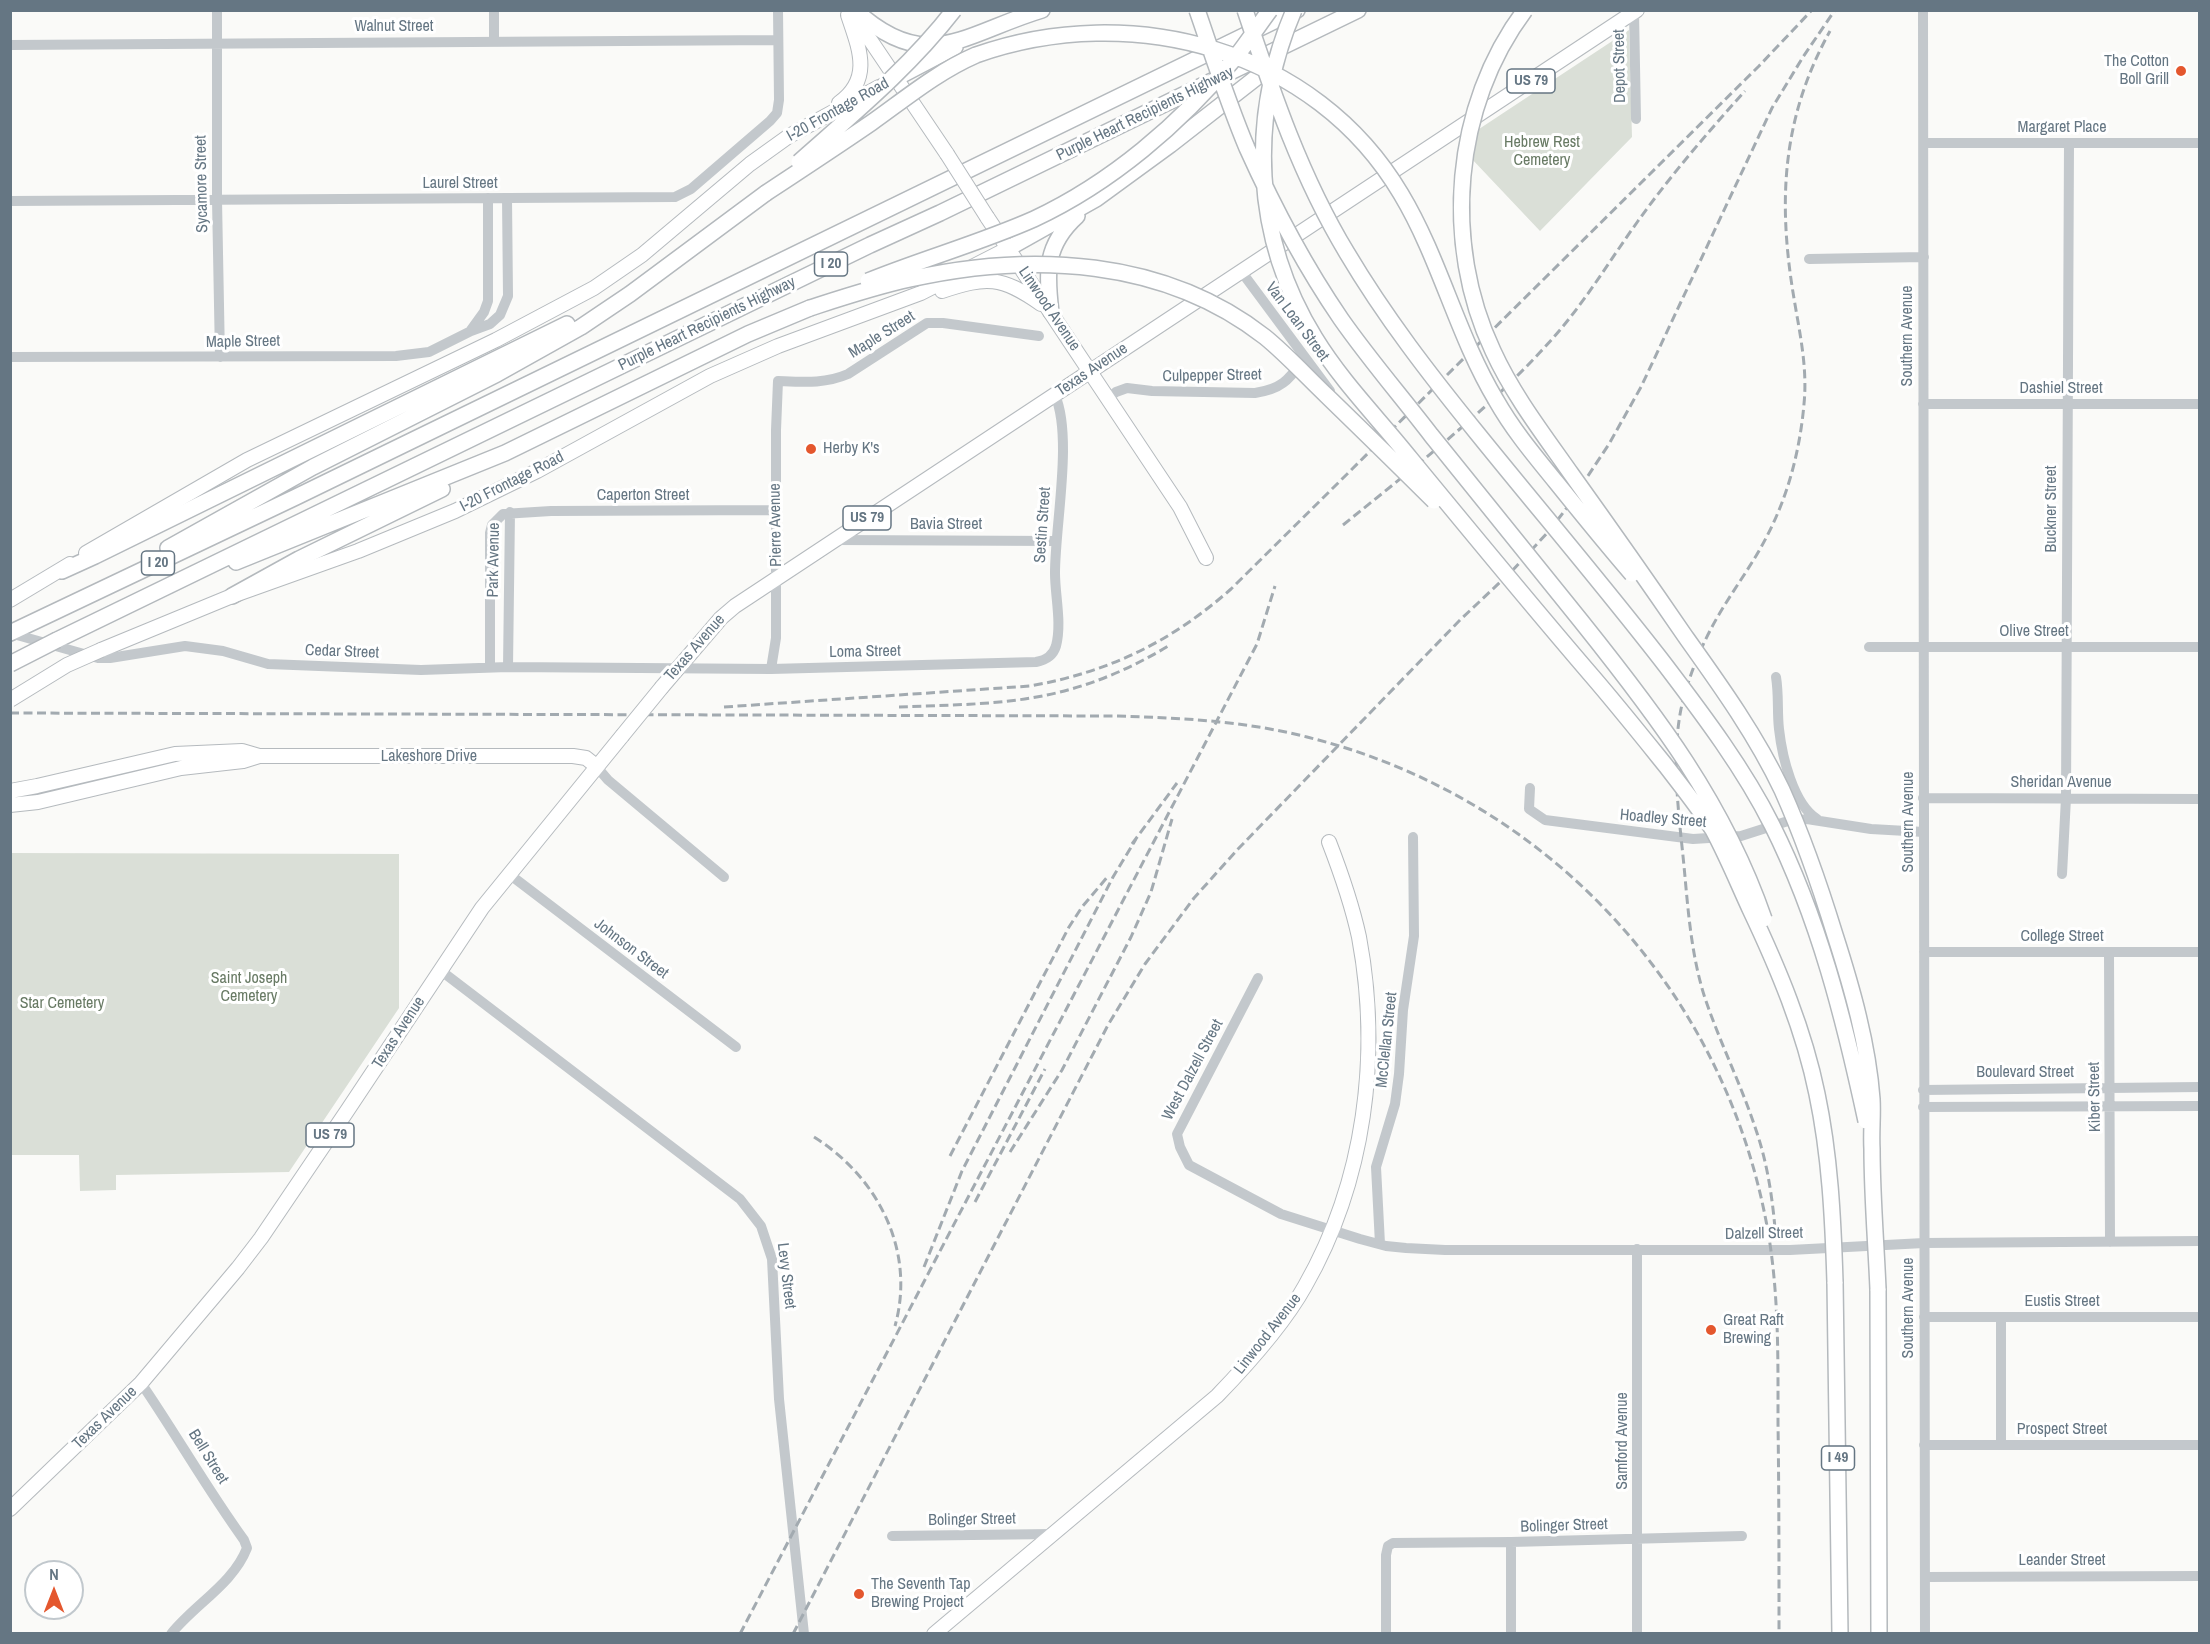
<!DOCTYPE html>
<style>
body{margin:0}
#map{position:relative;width:2210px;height:1644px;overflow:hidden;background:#fafaf8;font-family:"Archivo Narrow",sans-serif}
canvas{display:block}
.frame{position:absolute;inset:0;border:12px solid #657683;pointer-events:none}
.north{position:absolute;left:24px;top:1560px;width:60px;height:60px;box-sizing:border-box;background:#fff;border:2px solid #c1c8cd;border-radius:50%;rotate:0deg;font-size:16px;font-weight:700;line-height:24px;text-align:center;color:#657683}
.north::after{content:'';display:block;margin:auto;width:21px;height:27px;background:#e4572e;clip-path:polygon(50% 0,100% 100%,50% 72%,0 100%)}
</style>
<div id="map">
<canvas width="2210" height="1644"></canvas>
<div class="frame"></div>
<div class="north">N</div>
</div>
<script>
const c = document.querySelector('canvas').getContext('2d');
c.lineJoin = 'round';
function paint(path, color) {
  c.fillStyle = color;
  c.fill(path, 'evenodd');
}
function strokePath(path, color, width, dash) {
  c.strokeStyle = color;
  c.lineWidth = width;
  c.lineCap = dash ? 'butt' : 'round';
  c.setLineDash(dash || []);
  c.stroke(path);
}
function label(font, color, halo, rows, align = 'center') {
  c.font = font + ' "Archivo Narrow",sans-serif';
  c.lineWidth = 6;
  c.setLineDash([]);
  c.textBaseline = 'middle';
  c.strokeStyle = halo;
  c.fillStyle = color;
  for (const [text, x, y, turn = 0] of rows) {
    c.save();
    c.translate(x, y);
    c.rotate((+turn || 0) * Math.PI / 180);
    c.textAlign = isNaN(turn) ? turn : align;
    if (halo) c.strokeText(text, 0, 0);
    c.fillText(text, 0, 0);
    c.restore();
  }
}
const green = new Path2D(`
 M1629,30l3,107 -92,94 -70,-74 6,-26z
 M11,853l388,1v154l-110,164 -173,3v15l-36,1 -1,-36h-68z`);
const minor = new Path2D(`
 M217,10v190l3,157
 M1923,10l2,1624
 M1634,12l2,107
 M494,41v-31
 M10,45l768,-5
 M1924,143h276
 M10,201l665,-4 16,-8 79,-68 7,-8 2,-13 -1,-90
 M1809,259l115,-2
 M1241,271l89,120
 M471,330l13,-18 4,-11v-103
 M10,357l386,-1 33,-4 42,-21 19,-7 10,-9 8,-19 -1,-98
 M1108,398l8,-6 11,-4 25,3 103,2c28,-4 34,-14 50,-35
 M1923,404h277
 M835,540l221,1
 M10,633l88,25h12l75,-12 38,5 45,13 153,6 87,-3 263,2 265,-7c10,-2 17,-6 20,-16 6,-23 -1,-50 -1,-73 0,-48 18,-136 0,-178
 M1869,647h331
 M490,667v-134l2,-8 11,-11 48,-3 225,-1
 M508,667l2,-155
 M771,669l5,-31v-208l2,-49c25,1 47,3 70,-7l79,-51h16l96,13
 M1776,677c3,18 1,35 3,52 3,27 14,75 38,90
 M596,766l12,14 116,97
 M1530,788l-1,21 16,11 148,19 48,-3 47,-15 19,-2 64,10 53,3
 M1923,798l277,1
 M509,874l227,173
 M2062,874l4,-76 3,-655
 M1924,952h276
 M2109,952l1,290
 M440,970l300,229 21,27 11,33 7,140 25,235
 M1258,978l-81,156 3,13 9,18 92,49 79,25 26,7 20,2 39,2h345l134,-7 276,-2
 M1923,1090l277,-3
 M1923,1107l277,-1
 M1380,1244l-4,-77 19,-63 4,-30 4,-64 11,-74 -1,-99
 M1637,1249v385
 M1924,1317h276
 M2001,1317v128
 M141,1383c35,51 66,106 103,157l3,8c-14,36 -52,56 -76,86
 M1924,1445h276
 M892,1536l160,-2
 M1511,1542v92
 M1925,1577l275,-1
 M1386,1634v-79l2,-9 5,-3 118,-1 231,-6`);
const major = new Path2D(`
 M850,10l97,144
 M839,103c34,-24 20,-55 9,-88
 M987,217l193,290 26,51
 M942,291c45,-15 59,-15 99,13
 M86,553l161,-93 249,-120 98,-52 48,-33 108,-91 39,-28 90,-49
 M10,600l60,-36
 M101,650l131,-54 126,-45 97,-40 82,-40 173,-95 68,-30 143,-53 86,-44
 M662,687l59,-69 14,-12 902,-596
 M10,791l27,-5 138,-32 67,-3 17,5h314l13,2 10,8
 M10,805l28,-3 143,-34 62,-7 16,-5
 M10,1509l131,-126 97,-115 23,-30 86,-127 135,-203 140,-172
 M934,1634l283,-238c30,-31 67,-72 88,-110 60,-105 76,-231 54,-349 -7,-32 -18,-64 -30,-95`);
const highway = new Path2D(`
 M855,10c72,66 110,23 187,0
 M896,78l59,-31
 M1007,249l89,-50 74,-54 105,-82
 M1051,312c-5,-40 -6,-67 26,-96
 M168,548l145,-81 184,-93 84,-47 49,-33 136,-101
 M236,562l269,-109 243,-119 62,-26
 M62,571l33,-15 472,-232
 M232,596l67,-37 143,-70
 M10,633l286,-136 1001,-487
 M57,640l813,-395 70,-32 418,-203
 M1835,1282l5,352
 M1878,1289l1,345`);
const rail = new Path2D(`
 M1343,525c73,-59 148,-117 210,-187 32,-36 57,-78 85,-117 33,-46 70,-89 107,-130
 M724,707l306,-21c79,-14 141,-44 201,-97l528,-523 53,-56
 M899,707c48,-2 101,-2 148,-12 44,-9 85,-27 123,-50
 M10,713l1108,3c64,2 126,5 189,21 237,59 416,249 460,489 12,65 11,131 11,197 1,70 1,140 1,211
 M1132,844l45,-61
 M814,1137c64,40 102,114 81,189
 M1010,1152l52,-82 69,-133 20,-45 21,-73
 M950,1156l119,-229 13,-20 27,-32
 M975,1202l70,-133
 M1775,1228c-3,-33 -8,-66 -19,-98 -15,-46 -37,-89 -52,-135 -13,-42 -16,-86 -20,-129 -5,-51 -13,-106 -3,-157 8,-35 22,-68 40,-98 15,-25 33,-49 46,-75 21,-40 33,-86 37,-132 4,-40 -6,-78 -12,-118 -14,-92 -8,-172 38,-255
 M924,1267l38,-96 151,-294 23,-38
 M740,1634l517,-990 18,-58
 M793,1634l315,-609 37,-61 49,-66 44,-49 222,-229 52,-49 37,-40 17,-22 43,-65 32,-57 131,-279 31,-51 32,-47`);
const majorBridge = new Path2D(`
 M947,154l40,63
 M10,700l57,-35 34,-15
 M622,736l40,-49`);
const highwayBridge = new Path2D(`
 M1197,10c16,46 31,93 50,138 27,60 57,117 94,171 28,40 60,77 90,116 50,62 100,124 150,186 76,95 143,182 183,298
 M1245,10c28,84 56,167 102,243 38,64 83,122 130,180 63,78 128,154 189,233 38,50 78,103 106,159 47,94 72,194 94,296
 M1294,10c-46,108 -41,228 21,328 27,44 63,80 95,120 60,73 120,146 182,218 25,29 49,59 74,90 16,21 33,42 47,64 14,26 25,53 37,79 28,59 54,121 67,185 13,62 16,124 18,188
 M1525,10c-72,96 -83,233 -32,341 20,44 51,84 79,124 38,53 76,107 113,161 35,49 71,99 97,154 21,47 38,96 53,145 17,53 33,109 37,164 1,17 -1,33 0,50 0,46 4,93 6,140
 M799,162c54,-48 110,-94 155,-152
 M766,193c35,-23 70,-46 105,-70 34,-24 66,-51 105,-68 156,-55 339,-6 425,139 39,65 56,141 95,206 17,30 38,55 60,82 25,31 50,62 76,92
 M868,281c54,-22 112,-38 166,-62 77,-36 146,-95 201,-161 12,-15 23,-32 35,-48
 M810,308c34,-11 67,-22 100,-29 121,-27 254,-21 355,58 22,18 42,40 62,59 36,35 72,70 107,105
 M10,664l47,-24`);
const markers = [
 [2181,71,6,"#e4572e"],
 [811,449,6,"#e4572e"],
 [1711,1330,6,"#e4572e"],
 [859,1594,6,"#e4572e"]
];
const shields = [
 [1531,81,48],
 [831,264,33],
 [867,518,48],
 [158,563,33],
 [330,1135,48],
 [1838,1458,33]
];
const shieldNames = [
 ["US 79",1531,81],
 ["I 20",831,264],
 ["US 79",867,518],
 ["I 20",158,563],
 ["US 79",330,1135],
 ["I 49",1838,1458]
];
const streetNames = [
 ["Walnut Street",394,27],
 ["Depot Street",1620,66,-91],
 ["I-20 Frontage Road",838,110,-29],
 ["Purple Heart Recipients Highway",1145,114,-26],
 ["Margaret Place",2062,128],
 ["Sycamore Street",202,184,-91],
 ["Laurel Street",460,184],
 ["Linwood Avenue",1049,309,56],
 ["Van Loan Street",1297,322,53],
 ["Purple Heart Recipients Highway",707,324,-26],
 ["Maple Street",882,335,-32],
 ["Southern Avenue",1908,336,-90],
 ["Maple Street",243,342,-1],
 ["Texas Avenue",1092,370,-34],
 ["Culpepper Street",1212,376,-1],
 ["Dashiel Street",2061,389],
 ["I-20 Frontage Road",512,482,-27],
 ["Caperton Street",643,496],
 ["Buckner Street",2052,509,-90],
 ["Pierre Avenue",776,525,-91],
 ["Bavia Street",946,525],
 ["Sestin Street",1043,525,-86],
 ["Park Avenue",494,560,-89],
 ["Olive Street",2034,632],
 ["Texas Avenue",695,648,-49],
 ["Cedar Street",342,652,2],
 ["Loma Street",865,652,-1],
 ["Lakeshore Drive",429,757],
 ["Sheridan Avenue",2061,783],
 ["Hoadley Street",1663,819,5],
 ["Southern Avenue",1909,822,-90],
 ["College Street",2062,937],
 ["Johnson Street",631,949,37],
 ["Texas Avenue",399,1033,-57],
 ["McClellan Street",1387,1040,-84],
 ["West Dalzell Street",1193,1070,-62],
 ["Boulevard Street",2025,1073],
 ["Kiber Street",2095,1097,-91],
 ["Dalzell Street",1764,1234,-1],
 ["Levy Street",786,1276,83],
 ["Eustis Street",2062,1302],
 ["Southern Avenue",1909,1308,-90],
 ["Linwood Avenue",1268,1334,-52],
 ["Texas Avenue",105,1418,-44],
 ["Prospect Street",2062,1430],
 ["Samford Avenue",1623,1441,-90],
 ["Bell Street",208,1457,58],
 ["Bolinger Street",972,1520,-1],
 ["Bolinger Street",1564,1526,-2],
 ["Leander Street",2062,1561]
];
const poiNames = [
 ["The Cotton",2169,62,"right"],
 ["Boll Grill",2169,80,"right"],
 ["Herby K's",823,449],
 ["Great Raft",1723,1321],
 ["Brewing",1723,1339],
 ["The Seventh Tap",871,1585],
 ["Brewing Project",871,1603]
];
const parkNames = [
 ["Hebrew Rest",1542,143],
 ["Cemetery",1542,161],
 ["Saint Joseph",249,979],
 ["Cemetery",249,997],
 ["Star Cemetery",62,1004]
];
paint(green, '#dadfd7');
strokePath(major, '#b5babe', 16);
strokePath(highway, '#b4b9bd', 18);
strokePath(minor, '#c3c8cc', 10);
strokePath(major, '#fff', 14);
strokePath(highway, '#fff', 15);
strokePath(rail, '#a2aab0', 3, [9, 4.5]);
strokePath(majorBridge, '#b5babe', 16, []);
strokePath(highwayBridge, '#b4b9bd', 18, []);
strokePath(majorBridge, '#fff', 14);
strokePath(highwayBridge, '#fff', 15);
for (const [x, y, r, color] of markers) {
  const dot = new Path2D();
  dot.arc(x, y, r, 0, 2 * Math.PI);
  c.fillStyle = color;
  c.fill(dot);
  strokePath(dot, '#fff', 2);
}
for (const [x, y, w] of shields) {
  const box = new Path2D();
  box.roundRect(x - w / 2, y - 12, w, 24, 4.5);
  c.fillStyle = '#fff';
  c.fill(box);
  strokePath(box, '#657683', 1.5);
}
label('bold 15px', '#657683', null, shieldNames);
label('16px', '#657683', '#fff', streetNames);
label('16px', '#657683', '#fff', poiNames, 'left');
label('16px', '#687a64', '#fff', parkNames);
</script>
